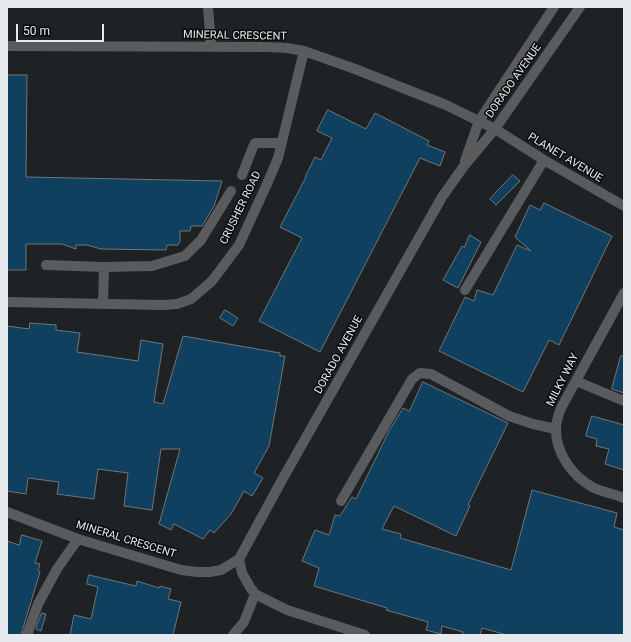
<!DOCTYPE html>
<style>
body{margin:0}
#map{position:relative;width:631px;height:642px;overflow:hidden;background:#1e2224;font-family:Roboto,sans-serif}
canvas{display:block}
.frame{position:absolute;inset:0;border:8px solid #e7eaec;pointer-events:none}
.scale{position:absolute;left:16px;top:24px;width:88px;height:18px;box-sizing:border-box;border:2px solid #e7eaec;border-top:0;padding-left:5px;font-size:12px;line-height:14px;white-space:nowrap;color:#e7eaec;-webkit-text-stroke:3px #090b0c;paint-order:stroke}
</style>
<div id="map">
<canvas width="631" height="642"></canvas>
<div class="frame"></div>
<div class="scale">50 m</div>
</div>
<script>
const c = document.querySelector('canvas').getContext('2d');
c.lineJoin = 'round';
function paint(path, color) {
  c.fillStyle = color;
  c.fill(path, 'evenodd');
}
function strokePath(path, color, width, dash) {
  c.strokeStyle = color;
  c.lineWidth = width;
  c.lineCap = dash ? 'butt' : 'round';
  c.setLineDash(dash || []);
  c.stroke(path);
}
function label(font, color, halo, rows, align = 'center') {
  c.font = font + ' Roboto,sans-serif';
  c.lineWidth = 3;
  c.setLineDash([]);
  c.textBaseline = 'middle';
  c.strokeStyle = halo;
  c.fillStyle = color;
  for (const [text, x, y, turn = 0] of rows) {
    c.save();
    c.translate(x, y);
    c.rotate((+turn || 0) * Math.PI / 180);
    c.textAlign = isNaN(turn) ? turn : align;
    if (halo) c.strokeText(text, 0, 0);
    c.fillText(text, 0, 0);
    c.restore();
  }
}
const building = new Path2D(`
 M7,75h20l-1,102 196,4 -8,25 -12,20h-11l-1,5h-10v10l-2,4h-11l-1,5 -65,-1 -14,-4h-11v4l-14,-5h-36v26h-19z
 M328,110l38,19 9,-16 54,28 -2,4 18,7 -5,14 -20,-8 -100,194 -61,-31 43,-83 -22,-11 26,-50h-1l10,-20 6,3 11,-22 -15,-7z
 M513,175l7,6 -24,24 -6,-6z
 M544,203l68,33 -53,109 -10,-5 -26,52 -84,-41 26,-54 9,4 3,-11 16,5 24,-50 14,6 -16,-14 15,-32 10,5z
 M470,235l11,7 -23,46 -15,-8 19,-34 2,1z
 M225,310l13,8 -5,8 -13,-8z
 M30,323l26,2v5l24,3 -3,19 61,9 3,-21 22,4 -9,58 9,2 20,-68 97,17v3h5l-16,90 -15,27 9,5 -11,18 -8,-5 -13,23 -17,19 -4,-3 -7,9 -29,-15 -3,6 -12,-6 21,-75h-19l-9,61 -28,-4 4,-33 -30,-4 -4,30 -37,-5 2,-12 -31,-4 -2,16 -19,-3v-165l22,3z
 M621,356h3v37l-12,-4z
 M423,382l85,41 -40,82 2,1 -14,30 -62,-30 -12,23 19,5 -1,4 111,32 21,-80 85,23 -3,14 10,3v105h-117l-25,-7 -2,7h-18l1,-3 -21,-6 -1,8 -15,-4 2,-8 -42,-12 1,-2 -73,-22 5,-18 -17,-7 13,-31 14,5 6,-20 5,1 12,-19 4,2 33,-68 14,-23 6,3z
 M592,416l32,9v45l-19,-6 4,-15 -13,-3 1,-7 -11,-3z
 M22,535l20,6 -7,22 5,1 -2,7 2,1 -19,63h-14v-94l12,4z
 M89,575l47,11 1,-5 22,7 1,-2 11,3 -3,10 13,3 -8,33h-103l4,-20 17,4 7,-32 -11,-3z
 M42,613l4,1 -5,17 -5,-2z`);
const minor = new Path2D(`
 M208,7l3,39
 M7,46l259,1 21,1 17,3 51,18 91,36 49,24 49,31 80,46
 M465,161l14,-40 75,-114
 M242,175l11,-28 2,-4h27
 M46,265l58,2
 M465,290l79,-130
 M624,293l-63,115c-2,6 -5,13 -5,20 -1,25 17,49 38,60 9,4 20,6 30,10
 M7,302l156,3 14,-1 14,-5 21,-18 27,-36 28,-61 11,-26 26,-107
 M103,304l1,-37 48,-1 33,-10 16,-16 30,-49
 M576,381l48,20
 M341,501l71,-122 8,-6 11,1 78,42 24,8 23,5
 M7,512l71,27 103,31 16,2h13l11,-2 18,-11 43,-79 160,-283 22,-31 31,-37 85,-122
 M239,559l3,14 8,14 5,7 32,16 78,25
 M27,635l11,-31 19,-35 21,-30
 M233,635l11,-13 11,-28`);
const streetNames = [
 ["MINERAL CRESCENT",235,36,1],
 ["DORADO AVENUE",514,81,-55],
 ["PLANET AVENUE",565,158,31],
 ["CRUSHER ROAD",241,208,-64],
 ["DORADO AVENUE",339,355,-61],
 ["MILKY WAY",563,380,-63],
 ["MINERAL CRESCENT",126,540,17]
];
paint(building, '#0f405f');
strokePath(building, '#717578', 1);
strokePath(minor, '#5a5b5d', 10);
label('11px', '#e7eaec', '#090b0c', streetNames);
</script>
